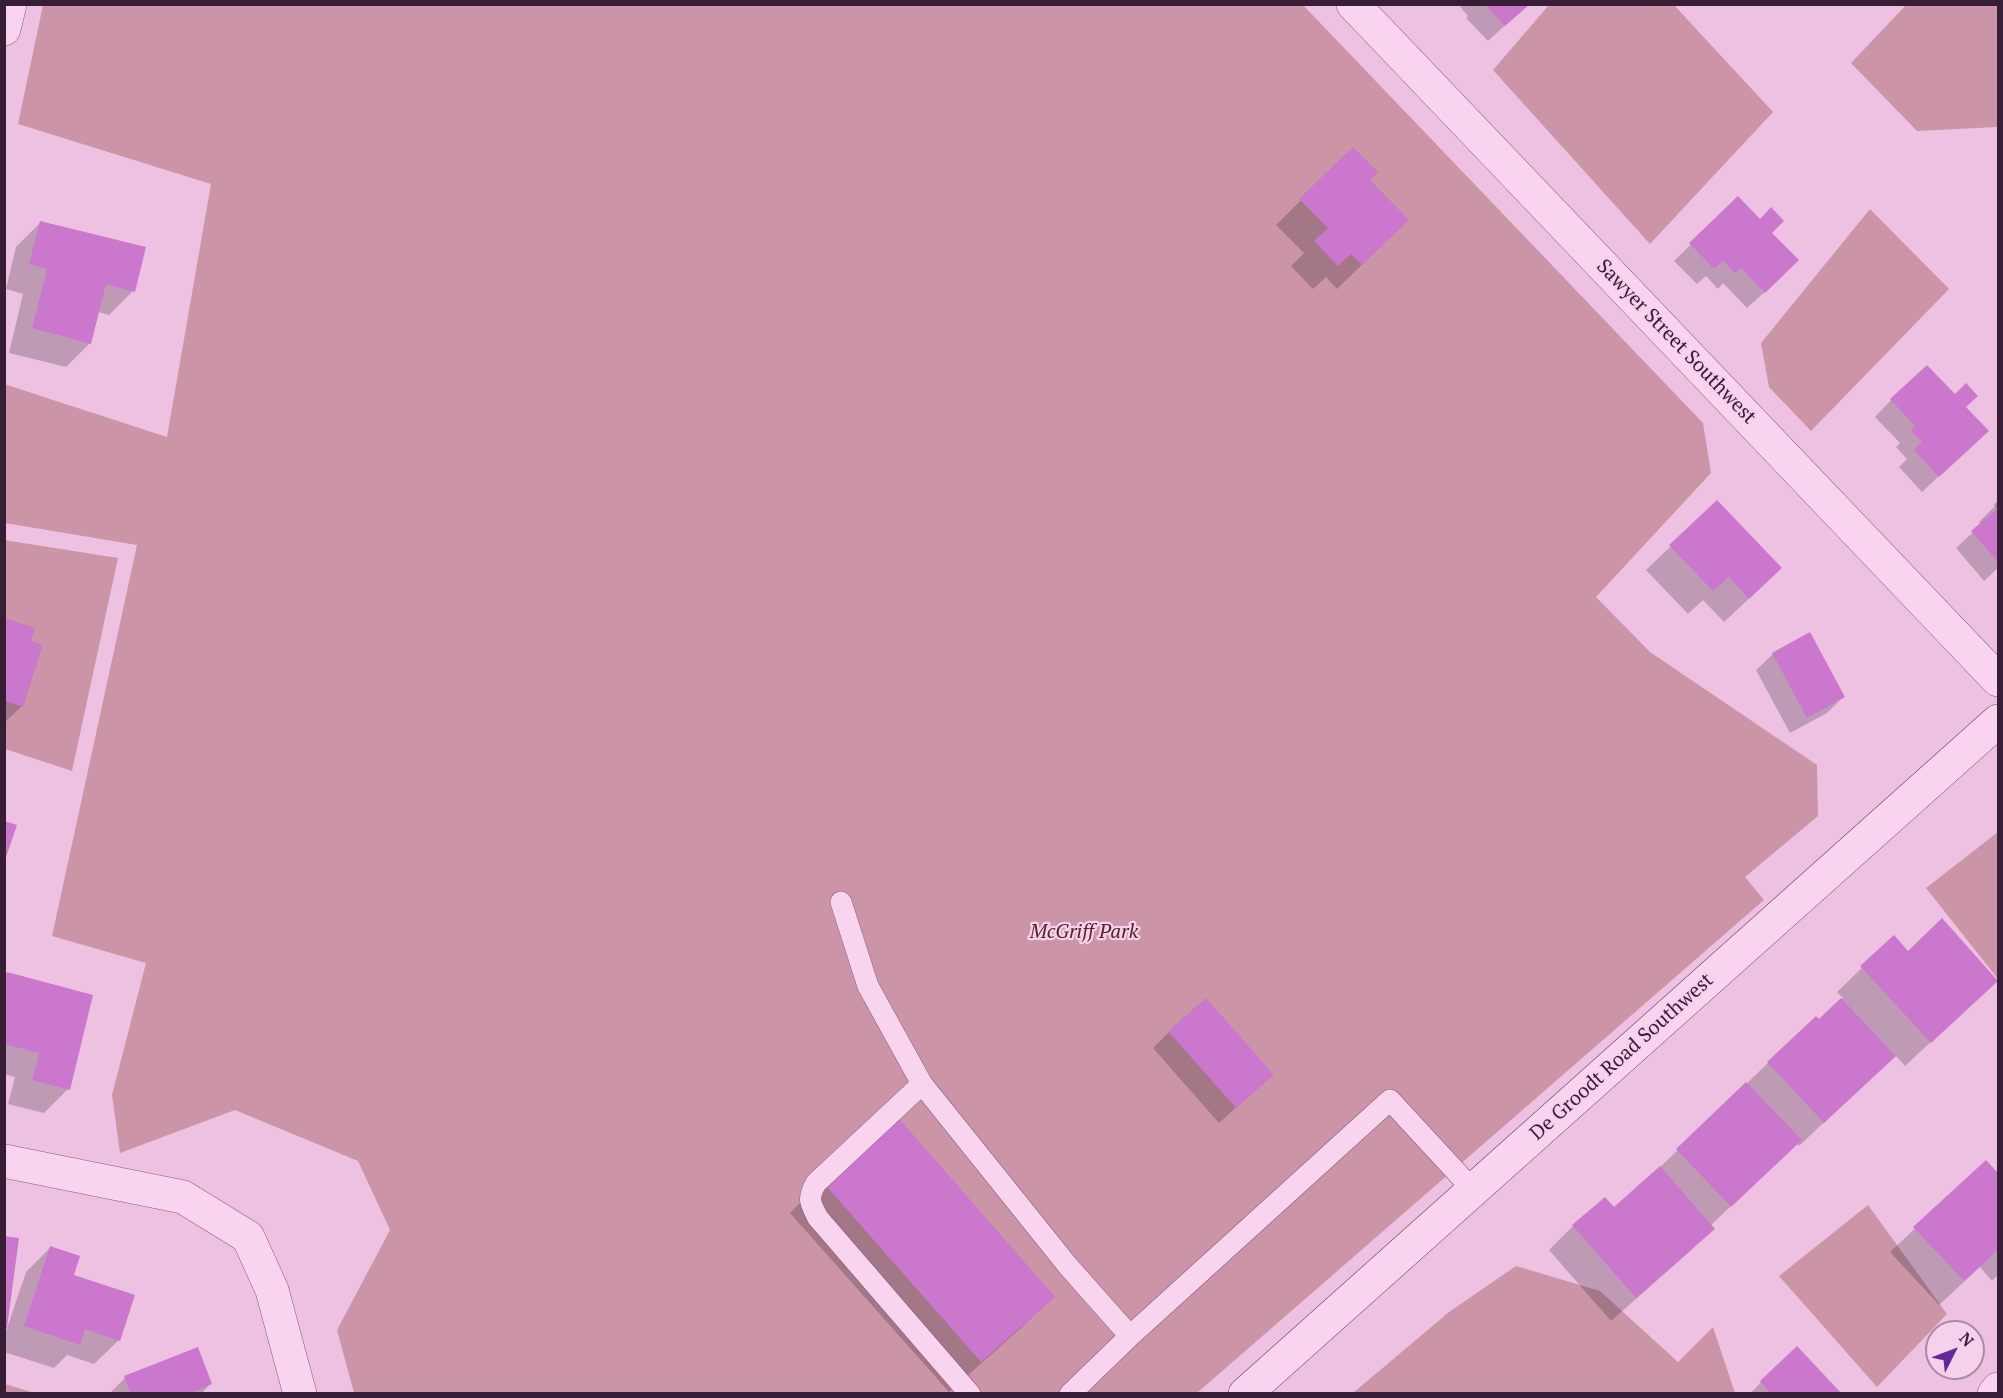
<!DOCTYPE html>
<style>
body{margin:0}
#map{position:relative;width:2003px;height:1398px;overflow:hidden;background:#eec1e2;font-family:"PT Serif",serif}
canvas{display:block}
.frame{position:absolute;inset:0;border:6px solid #371d36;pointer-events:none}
.north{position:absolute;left:1925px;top:1320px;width:60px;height:60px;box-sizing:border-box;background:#f6d1eb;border:2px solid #aa89a3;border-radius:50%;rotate:48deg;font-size:16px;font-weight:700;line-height:24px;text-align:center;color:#371d36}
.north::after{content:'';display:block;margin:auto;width:21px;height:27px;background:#662897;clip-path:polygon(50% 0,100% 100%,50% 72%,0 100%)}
</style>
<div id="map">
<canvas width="2003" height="1398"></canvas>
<div class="frame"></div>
<div class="north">N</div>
</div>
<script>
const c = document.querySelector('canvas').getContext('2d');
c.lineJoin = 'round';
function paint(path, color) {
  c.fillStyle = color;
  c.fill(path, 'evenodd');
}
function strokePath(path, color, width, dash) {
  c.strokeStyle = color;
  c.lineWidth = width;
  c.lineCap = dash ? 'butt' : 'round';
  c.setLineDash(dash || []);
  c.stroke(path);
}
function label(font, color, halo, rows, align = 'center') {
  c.font = font + ' "PT Serif",serif';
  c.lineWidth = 4.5;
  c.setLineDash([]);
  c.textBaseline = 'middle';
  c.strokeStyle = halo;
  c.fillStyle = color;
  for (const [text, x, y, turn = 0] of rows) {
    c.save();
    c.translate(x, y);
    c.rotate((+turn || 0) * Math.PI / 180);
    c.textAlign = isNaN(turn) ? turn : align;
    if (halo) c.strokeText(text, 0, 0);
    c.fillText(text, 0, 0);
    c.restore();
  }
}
const green = new Path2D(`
 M1907,4l91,1v122l-81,4 -66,-68z
 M43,5h1260l400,418 8,50 -115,124 54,55 167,113 1,51 -73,61 19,23 -567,493h-843l-17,-63 53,-100 -32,-69 -123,-51 -115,43 -8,-58 34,-132 -94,-27 85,-391 -132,-22 -1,-139 163,53 44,-253 -193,-60z
 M1549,5h125l99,107 -123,132 -157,-174z
 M1870,209l79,80 -138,142 -42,-44 -8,-44z
 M4,540l114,18 -46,213 -67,-22z
 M1998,832v147l-72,-91z
 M1868,1205l79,109 -70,73 -98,-111z
 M1516,1266l84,25 78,71 35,-35 22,66h-382l96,-81z
 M4,1384h1l30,9h-30z`);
const shadow = new Path2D(`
 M1458,4h70l-40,37 -22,-23 2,-2z
 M1353,149l15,32 15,63 -46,45 -11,-12 -13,12 -22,-23 13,-13 -28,-28z
 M1738,198l33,35 10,44 -34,31 -24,-25 -5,6 -12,-13 -9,8 -23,-23z
 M41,222l92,69 -24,24 -11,-3 -8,31 -24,24 -57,-14 14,-59 -17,-5 10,-42z
 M1891,400l74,7 5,40 -48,45 -23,-25 8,-8 -11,-12 4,-4 -25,-26z
 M1717,502l39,90 -32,30 -21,-22 -15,14 -42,-44z
 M1998,503v65l-14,13 -28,-33 25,-23 -2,-3z
 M4,620l29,9 -4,13 -7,64 -18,17z
 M1773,654l70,43 -16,16 -37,20 -34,-63z
 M1894,937l14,16 89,27 -92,86 -10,-11 -96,91 -2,-3 -87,83 3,3 -25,24 -77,68 -62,-71 24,-24 41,-17 39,-35 115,-111 75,-65 -6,-6z
 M7,974l61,115 -24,24 -36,-9 7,-27 -11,-3v-98z
 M1169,1032l103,43 -53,48 -66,-75z
 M1986,1162l12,13v100l-6,6 -12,-14 -41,38 -49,-53z
 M822,1181l231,116 -32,31 -72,64 -159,-179z
 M50,1248l69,92 -25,24 -27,-9 -13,13 -50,-16v-15l22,-65z
 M1797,1348l43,46h-90l11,-12z
 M125,1378l85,6 -9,10h-92z`);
const building = new Path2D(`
 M1485,5h44l-24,21z
 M1353,147l26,26 -9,7 39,40 -47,45 -11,-11 -13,12 -24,-25 14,-13 -29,-29z
 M1738,196l22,23 11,-12 13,14 -12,12 27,27 -34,33 -24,-25 -6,5 -12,-12 -9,8 -25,-26z
 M40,221l106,26 -11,45 -29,-8 -15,60 -59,-16 15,-59 -18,-5z
 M1927,365l28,29 11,-11 12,13 -12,11 23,24 -50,46 -25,-27 8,-8 -11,-12 4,-4 -25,-27z
 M1717,500l65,68 -33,31 -20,-22 -16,14 -44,-46z
 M1998,500v62l-27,-31 26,-22 -3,-4z
 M5,618l30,10 -4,13 12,4 -20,62 -18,-6z
 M1810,632l35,65 -38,21 -35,-65z
 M4,821l13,4 -12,35h-1z
 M1942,918l56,63 -67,62 -71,-77 34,-31 14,16z
 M7,972l86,23 -23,95 -38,-10 7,-27 -35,-9v-63z
 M1206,998l68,77 -38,33 -68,-77z
 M1841,998l55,58 -72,67 -57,-61 49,-46 3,3z
 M1746,1082l56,58 -71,67 -55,-58z
 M895,1114l160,183 -74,65 -160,-182z
 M1986,1160l12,13v77l-34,31 -51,-54z
 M1660,1166l55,63 -79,69 -64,-73 33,-28 9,10z
 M4,1236l15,2 -12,90h-3z
 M50,1246l30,10 -6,19 61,20 -15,46 -35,-12 -5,16 -56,-19z
 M1797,1346l45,48h-71l-11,-13z
 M198,1347l14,37 -23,10h-58l-7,-18z`);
const lane = new Path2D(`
 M841,902l27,84 54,98
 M970,1394l-152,-176c-8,-15 -11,-19 -2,-35l106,-99 146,182 62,70
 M1070,1394l60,-58 260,-236 83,90`);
const street = new Path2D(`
 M1353,4l645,676
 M4,29l6,-25
 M4,1161l179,36 65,40 24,53 28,104
 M1994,1394l4,-5`);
const secondary = new Path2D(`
 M1245,1394l753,-673`);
const streetNames = [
 ["Sawyer Street Southwest",1676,342,46],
 ["De Groodt Road Southwest",1622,1057,-42]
];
const parkNames = [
 ["McGriff Park",1084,932]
];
paint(green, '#cc95a7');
paint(shadow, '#0003');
paint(building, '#cb77cd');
strokePath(lane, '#885983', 22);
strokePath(street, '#885983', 34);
strokePath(secondary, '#693c66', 34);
strokePath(lane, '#f9d4ef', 21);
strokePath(street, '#f9d4ef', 33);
strokePath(secondary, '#f9d4ef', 33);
label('20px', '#371d36', '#f6d1eb', streetNames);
label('italic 20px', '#54232c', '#f6d1eb', parkNames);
</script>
